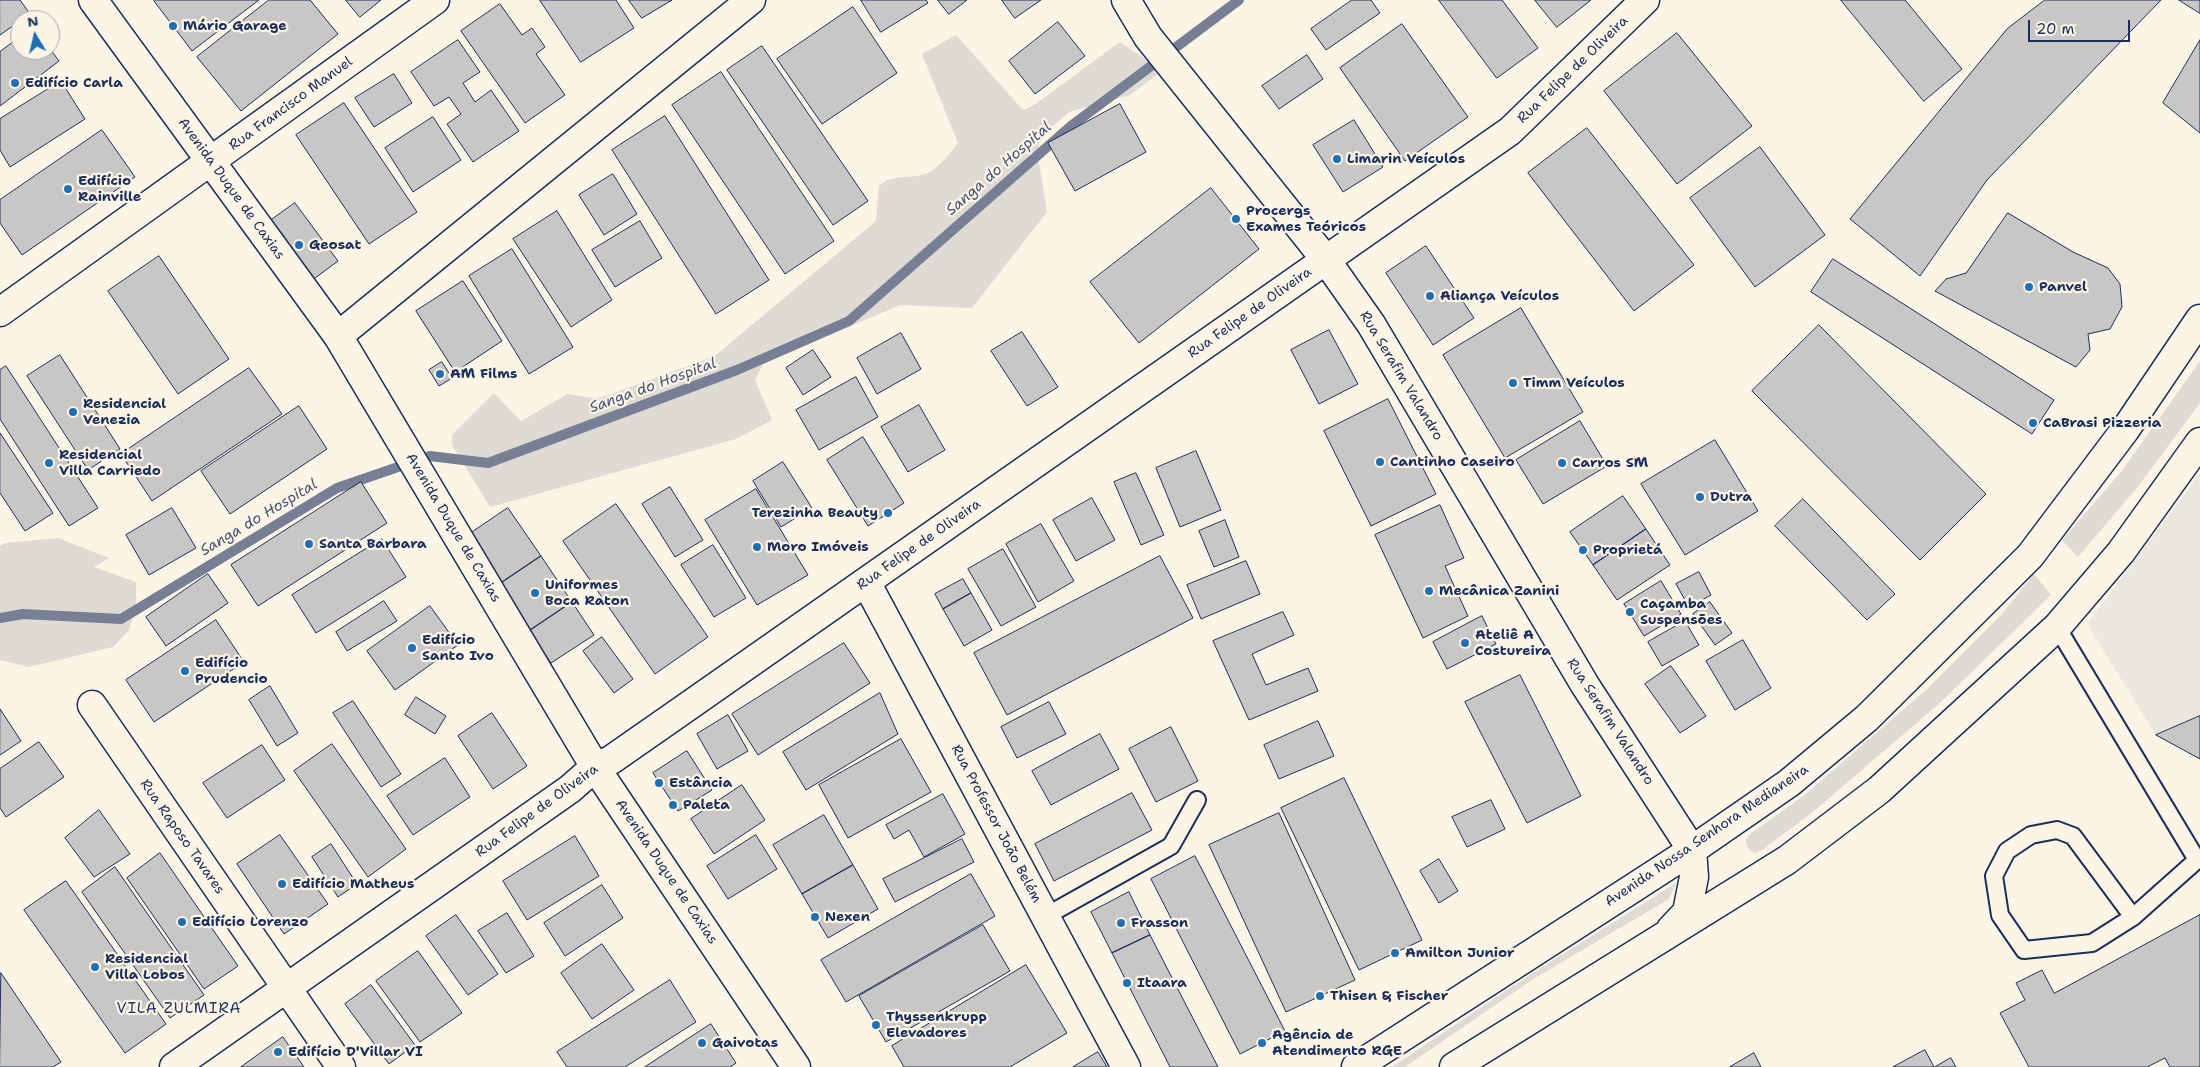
<!DOCTYPE html>
<meta charset="utf-8">
<style>
body{margin:0}
#map{position:relative;width:2200px;height:1067px;overflow:hidden;background:#fcf5e5;font-family:"Shantell Sans",sans-serif}
canvas{display:block}
.north{position:absolute;left:10px;top:10px;width:50px;height:50px;box-sizing:border-box;background:#fcf5e5;border:1px solid #a2a6af;border-radius:50%;rotate:351deg;font-size:14px;font-weight:700;line-height:20px;text-align:center;color:#1b2f5e}
.north::after{content:'';display:block;margin:auto;width:18px;height:22px;background:#1f6fb2;clip-path:polygon(50% 0,100% 100%,50% 72%,0 100%)}
.scale{position:absolute;left:2028px;top:20px;width:102px;height:22px;box-sizing:border-box;border:2px solid #1b2f5e;border-top:0;padding-left:6px;font-size:15px;line-height:18px;white-space:nowrap;color:#1b2f5e;-webkit-text-stroke:4px #fcf5e5;paint-order:stroke}
</style>
<div id="map">
<canvas width="2200" height="1067"></canvas>
<div class="north">N</div>
<div class="scale">20 m</div>
</div>
<script>
const c = document.querySelector('canvas').getContext('2d');
c.lineJoin = 'round';
function paint(path, color) {
  c.fillStyle = color;
  c.fill(path, 'evenodd');
}
function strokePath(path, color, width, dash) {
  c.strokeStyle = color;
  c.lineWidth = width;
  c.lineCap = dash ? 'butt' : 'round';
  c.setLineDash(dash || []);
  c.stroke(path);
}
function label(font, color, halo, rows, align = 'center') {
  c.font = font + ' "Shantell Sans",sans-serif';
  c.lineWidth = 4.5;
  c.setLineDash([]);
  c.textBaseline = 'middle';
  c.strokeStyle = halo;
  c.fillStyle = color;
  for (const [text, x, y, turn = 0] of rows) {
    c.save();
    c.translate(x, y);
    c.rotate((+turn || 0) * Math.PI / 180);
    c.textAlign = isNaN(turn) ? turn : align;
    if (halo) c.strokeText(text, 0, 0);
    c.fillText(text, 0, 0);
    c.restore();
  }
}
const built = new Path2D(`
 M2200,473v286l-44,-24 -69,-111z`);
const green = new Path2D(`
 M956,35l67,75 11,-5 86,-63 42,29 -32,24 -61,17 -30,26v24l8,50 -75,96 -72,-3 -137,59 -8,16 17,40 -36,19 -246,68 -38,-62v-10l42,-42 27,28 46,-27 26,4 10,-1 112,-41 161,-135 3,-35c14,-13 32,-6 49,-13 9,-4 24,-22 30,-30l-36,-89z
 M2200,361v42l-60,81 -62,73 -16,-17 59,-68z
 M58,538l51,20 -15,9 42,15v23l-7,25 -16,17 -84,20 -29,-7v-114l5,-3z
 M2034,574l17,21 -111,108 -127,109 -51,38 -7,3c-7,-3 -9,-6 -9,-14l4,-5 52,-37 124,-107 74,-74z
 M1676,883l-7,16 -134,79 -130,89h-13l139,-93z`);
const stream = new Path2D(`
 M0,618l23,-4 98,5 216,-131 93,-32 58,7 249,-93 112,-49 222,-195 168,-126`);
const building = new Path2D(`
 M0,0h20l10,14 -30,21z
 M155,0h104l-67,51 -38,-50z
 M269,0h41l28,34 -97,77 -44,-54z
 M346,0h35l-21,17z
 M540,0h76l18,28 -53,34z
 M629,0h43l-30,18z
 M861,0h65l2,3 -47,29z
 M938,0h29l-18,14z
 M1002,0h39l-26,18z
 M1352,0h19l9,13 -54,37 -15,-21z
 M1439,0h63l36,48 -41,30z
 M1535,0h56l-34,27z
 M1841,0h64l57,69 -38,32z
 M2045,0h116l-174,180 -67,96 -70,-57 157,-190z
 M2179,0h21v13z
 M500,4l22,31 10,-7 13,19 -9,7 29,41 -40,28 -64,-92z
 M853,7l44,66 -75,51 -45,-65z
 M1058,22l27,34 -50,38 -26,-33z
 M1402,24l66,93 -63,44 -65,-93z
 M1677,33l75,93 -75,58 -73,-93z
 M20,37v13l30,-1 9,12 -59,45v-54z
 M458,40l22,32 -17,11 12,19 16,-12 28,41 -46,31 -26,-38 14,-10 -12,-17 -15,9 -23,-34z
 M2200,40v93l-37,-30z
 M762,46l106,155 -35,24 -106,-155z
 M1307,55l16,24 -44,30 -17,-23z
 M721,72l113,169 -49,33 -113,-169z
 M394,74l18,29 -38,24 -19,-29z
 M61,81l24,38 -75,48 -10,-17v-31z
 M344,103l73,109 -48,32 -73,-109z
 M1120,104l26,48 -71,39 -27,-48z
 M665,116l104,164 -53,34 -104,-164z
 M433,117l28,43 -48,32 -28,-44z
 M1354,120l29,47 -40,25 -30,-47z
 M1587,128l107,137 -60,46 -106,-138z
 M102,130l33,47 -113,78 -22,-32v-23z
 M1760,147l65,88 -70,52 -65,-89z
 M613,174l24,40 -33,21 -25,-40z
 M1211,188l48,61 -120,94 -49,-61z
 M295,203l43,58 -35,26 -43,-59z
 M557,211l55,89 -41,27 -58,-88z
 M2008,213l65,39 35,16 12,16 2,23 -12,22 -22,5 2,16 -14,17 -141,-76 11,-12 20,-6z
 M640,221l22,37 -47,29 -23,-37z
 M1426,246l48,72 -41,27 -47,-72z
 M512,249l61,98 -44,27 -60,-98z
 M159,256l70,103 -51,35 -70,-103z
 M1833,259l221,141 -22,34 -221,-142z
 M463,281l39,60 -47,31 -39,-61z
 M1521,308l62,104 -78,46 -62,-103z
 M1819,325l167,169 -66,66 -168,-169z
 M1329,330l29,54 -39,20 -28,-54z
 M1022,332l36,55 -31,19 -36,-55z
 M901,333l20,36 -44,25 -20,-36z
 M813,350l18,27 -28,18 -17,-27z
 M60,355l60,94 -32,21 -61,-94z
 M442,362l10,16 -13,8 -10,-16z
 M6,366l92,142 -29,18 -69,-107v-49z
 M249,368l33,46 -130,87 -31,-47z
 M856,377l22,40 -59,33 -23,-40z
 M1388,399l48,95 -65,32 -47,-95z
 M919,405l26,45 -37,22 -27,-45z
 M299,406l28,43 -97,65 -29,-43z
 M1580,421l27,45 -64,38 -27,-44z
 M0,433l53,80 -28,18 -25,-38z
 M863,437l41,66 -36,23 -41,-66z
 M1715,440l43,71 -73,44 -44,-71z
 M1196,451l25,59 -41,17 -24,-59z
 M783,462l29,46 -31,19 -28,-46z
 M1136,473l28,62 -23,10 -27,-63z
 M361,482l26,41 -129,83 -27,-41z
 M670,487l33,53 -28,17 -33,-53z
 M756,489l52,86 -51,30 -52,-85z
 M1623,496l23,33 -53,36 -23,-33z
 M1092,498l23,42 -39,21 -23,-41z
 M1803,499l92,95 -28,26 -92,-94z
 M616,504l92,133 -53,37 -92,-133z
 M1440,505l24,53 -19,8 23,50 -45,22 -48,-103z
 M172,508l24,40 -47,27 -23,-40z
 M508,508l33,48 -43,29 -33,-48z
 M1225,520l14,37 -25,10 -15,-36z
 M1041,524l33,57 -36,21 -32,-58z
 M1646,529l24,36 -53,35 -24,-35z
 M382,539l24,38 -90,56 -24,-38z
 M713,545l33,53 -32,19 -33,-52z
 M1003,549l33,58 -35,19 -33,-57z
 M541,556l31,46 -43,29 -31,-46z
 M1160,556l33,62 -186,97 -33,-62z
 M1246,561l14,33 -59,25 -14,-34z
 M1699,572l12,23 -22,12 -13,-23z
 M208,574l20,29 -62,43 -20,-29z
 M963,579l8,14 -28,16 -8,-15z
 M1661,581l20,33 -37,22 -20,-32z
 M971,593l21,37 -28,16 -21,-37z
 M384,601l13,20 -50,30 -11,-19z
 M572,602l22,33 -43,28 -22,-32z
 M1710,602l22,31 -17,12 -22,-31z
 M430,606l28,39 -63,45 -28,-39z
 M1283,612l11,23 -42,19 14,31 42,-17 10,23 -69,29 -36,-79z
 M1482,616l14,28 -49,25 -14,-27z
 M216,620l28,42 -90,60 -28,-42z
 M1685,621l14,24 -37,21 -14,-24z
 M602,637l31,42 -19,14 -31,-42z
 M1743,640l28,48 -36,22 -29,-49z
 M844,643l26,40 -112,72 -26,-41z
 M1671,666l35,50 -26,17 -35,-49z
 M1520,675l61,121 -54,27 -62,-121z
 M270,686l28,47 -21,13 -28,-46z
 M880,693l18,41 -92,56 -23,-38z
 M416,697l30,19 -11,18 -30,-19z
 M353,701l48,73 -20,13 -48,-74z
 M1049,702l17,32 -49,24 -16,-31z
 M0,709l21,32 -21,14z
 M492,713l35,53 -34,23 -35,-53z
 M728,715l20,36 -31,18 -20,-35z
 M2200,716v43l-44,-24z
 M1318,721l16,35 -55,23 -15,-34z
 M1171,727l27,54 -42,21 -27,-53z
 M1100,734l19,35 -68,36 -19,-34z
 M901,739l30,53 -83,46 -29,-53z
 M39,742l25,35 -58,40 -6,-9v-39z
 M332,744l74,105 -38,28 -74,-106z
 M262,745l23,35 -58,38 -24,-35z
 M687,751l25,39 -34,21 -25,-38z
 M445,758l25,39 -57,38 -26,-39z
 M1344,778l78,162 -63,30 -78,-162z
 M742,785l23,35 -51,34 -23,-35z
 M1132,793l20,37 -98,51 -19,-37z
 M943,794l22,40 -41,23 -15,-27 -15,9 -8,-14z
 M1491,800l14,29 -38,18 -15,-30z
 M99,810l31,44 -36,23 -29,-39z
 M1279,813l76,167 -69,32 -77,-167z
 M824,815l29,50 -51,29 -29,-49z
 M280,835l48,69 -44,30 -47,-70z
 M756,835l21,34 -49,30 -21,-33z
 M575,836l24,40 -72,44 -24,-39z
 M962,839l12,23 -79,40 -12,-23z
 M331,844l26,40 -19,13 -26,-40z
 M160,853l78,113 -34,23 -77,-111z
 M1195,856l90,175 -45,23 -89,-175z
 M1439,859l19,32 -19,12 -19,-32z
 M853,865l25,44 -50,29 -26,-44z
 M115,867l89,128 -34,23 -88,-126z
 M971,874l24,42 -149,86 -25,-42z
 M66,881l100,143 -41,29 -101,-143z
 M602,885l21,33 -58,38 -21,-33z
 M1129,892l21,43 -38,18 -21,-41z
 M507,913l27,43 -28,17 -28,-42z
 M456,915l42,59 -30,21 -42,-59z
 M2200,915v152h-30l-5,-9 -18,9h-118l-29,-54 25,-13 -9,-17 26,-13 12,23z
 M983,925l27,46 -124,71 -27,-46z
 M1150,935l68,132h-48l-58,-114z
 M602,944l32,46 -42,29 -31,-46z
 M418,951l44,62 -42,29 -44,-61z
 M1026,965l41,68 -57,34h-106l-12,-21z
 M1,973l60,89 -8,5h-53z
 M670,980l26,42 -71,45h-58l-10,-15z
 M371,985l44,60 -26,19 -44,-60z
 M711,1024l25,39 -6,4h-85z
 M283,1037l21,30h-63z
 M1925,1050l9,17h-41z
 M1098,1052l9,15h-34z
 M1754,1053l7,14h-31z
 M1951,1058l5,9h-21z`);
const service = new Path2D(`
 M2057,627l140,233 -64,57 -41,26 -68,7 -24,-35 -6,-39 13,-25 24,-16 26,-5 16,6 60,81
 M1046,916l125,-70 26,-46`);
const minor = new Path2D(`
 M0,312l435,-312
 M338,336l413,-336
 M866,582l260,485
 M92,705l249,362
 M174,1067l396,-278 25,-22 16,-7 66,-46 833,-583 135,-131`);
const tertiary = new Path2D(`
 M93,0l245,336 257,431 201,300
 M1126,0l22,37 178,223 45,64 214,361 107,165`);
const primary = new Path2D(`
 M1671,929l16,-17 7,-35 -2,-27
 M1356,1067l336,-217 97,-67 78,-65 163,-162 95,-126 75,-111
 M1454,1067l333,-207 92,-70 178,-163 64,-75 79,-110`);
const markers = [
 [173,26,5,"#1f6fb2"],
 [15,83,5,"#1f6fb2"],
 [1337,159,5,"#1f6fb2"],
 [68,189,5,"#1f6fb2"],
 [1236,219,5,"#1f6fb2"],
 [299,245,5,"#1f6fb2"],
 [2029,287,5,"#1f6fb2"],
 [1430,296,5,"#1f6fb2"],
 [440,374,5,"#1f6fb2"],
 [1513,383,5,"#1f6fb2"],
 [73,412,5,"#1f6fb2"],
 [2033,423,5,"#1f6fb2"],
 [1380,462,5,"#1f6fb2"],
 [49,463,5,"#1f6fb2"],
 [1562,463,5,"#1f6fb2"],
 [1700,497,5,"#1f6fb2"],
 [888,513,5,"#1f6fb2"],
 [309,544,5,"#1f6fb2"],
 [757,547,5,"#1f6fb2"],
 [1583,550,5,"#1f6fb2"],
 [1429,591,5,"#1f6fb2"],
 [535,593,5,"#1f6fb2"],
 [1630,612,5,"#1f6fb2"],
 [1465,643,5,"#1f6fb2"],
 [412,648,5,"#1f6fb2"],
 [185,671,5,"#1f6fb2"],
 [659,783,5,"#1f6fb2"],
 [673,805,5,"#1f6fb2"],
 [282,884,5,"#1f6fb2"],
 [815,917,5,"#1f6fb2"],
 [182,922,5,"#1f6fb2"],
 [1121,923,5,"#1f6fb2"],
 [1395,953,5,"#1f6fb2"],
 [95,967,5,"#1f6fb2"],
 [1127,983,5,"#1f6fb2"],
 [1320,996,5,"#1f6fb2"],
 [876,1025,5,"#1f6fb2"],
 [702,1043,5,"#1f6fb2"],
 [1262,1043,5,"#1f6fb2"],
 [278,1052,5,"#1f6fb2"]
];
const poiNames = [
 ["Mário Garage",183,26],
 ["Edifício Carla",25,83],
 ["Limarin Veículos",1347,159],
 ["Edifício",78,181],
 ["Rainville",78,197],
 ["Procergs",1246,211],
 ["Exames Teóricos",1246,227],
 ["Geosat",309,245],
 ["Panvel",2039,287],
 ["Aliança Veículos",1440,296],
 ["AM Films",450,374],
 ["Timm Veículos",1523,383],
 ["Residencial",83,404],
 ["Venezia",83,420],
 ["CaBrasi Pizzeria",2043,423],
 ["Residencial",59,455],
 ["Villa Carriedo",59,471],
 ["Cantinho Caseiro",1390,462],
 ["Carros SM",1572,463],
 ["Dutra",1710,497],
 ["Terezinha Beauty",878,513,"right"],
 ["Santa Barbara",319,544],
 ["Moro Imóveis",767,547],
 ["Proprietá",1593,550],
 ["Uniformes",545,585],
 ["Boca Raton",545,601],
 ["Mecânica Zanini",1439,591],
 ["Caçamba",1640,604],
 ["Suspensões",1640,620],
 ["Ateliê A",1475,635],
 ["Costureira",1475,651],
 ["Edifício",422,640],
 ["Santo Ivo",422,656],
 ["Edifício",195,663],
 ["Prudencio",195,679],
 ["Estância",669,783],
 ["Paleta",683,805],
 ["Edifício Matheus",292,884],
 ["Nexen",825,917],
 ["Edifício Lorenzo",192,922],
 ["Frasson",1131,923],
 ["Amilton Junior",1405,953],
 ["Residencial",105,959],
 ["Villa Lobos",105,975],
 ["Itaara",1137,983],
 ["Thisen & Fischer",1330,996],
 ["Thyssenkrupp",886,1017],
 ["Elevadores",886,1033],
 ["Agência de",1272,1035],
 ["Atendimento RGE",1272,1051],
 ["Gaivotas",712,1043],
 ["Edifício D'Villar VI",288,1052]
];
const streetNames = [
 ["Rua Felipe de Oliveira",1573,70,-44],
 ["Rua Francisco Manuel",291,104,-36],
 ["Avenida Duque de Caxias",231,189,54],
 ["Rua Felipe de Oliveira",1250,313,-35],
 ["Rua Serafim Valandro",1401,376,59],
 ["Avenida Duque de Caxias",453,528,59],
 ["Rua Felipe de Oliveira",919,545,-35],
 ["Rua Serafim Valandro",1610,722,57],
 ["Rua Felipe de Oliveira",537,811,-36],
 ["Rua Professor João Belém",996,824,62],
 ["Avenida Nossa Senhora Medianeira",1707,836,-34],
 ["Rua Raposo Tavares",182,837,55],
 ["Avenida Duque de Caxias",666,872,56]
];
const waterNames = [
 ["Sanga do Hospital",999,169,-41],
 ["Sanga do Hospital",653,386,-20],
 ["Sanga do Hospital",259,518,-31]
];
const neighbourhoodNames = [
 ["VILA ZULMIRA",179,1009]
];
paint(built, '#ece7dc');
paint(green, '#dfdbd4');
strokePath(stream, '#767f94', 10);
paint(building, '#c8c7c6');
strokePath(building, '#1b2f5e', 1);
strokePath(service, '#1b2f5e', 20);
strokePath(minor, '#1b2f5e', 31);
strokePath(tertiary, '#1b2f5e', 31);
strokePath(primary, '#1b2f5e', 31);
strokePath(service, '#fcf5e5', 16);
strokePath(minor, '#fcf5e5', 28);
strokePath(tertiary, '#fcf5e5', 28);
strokePath(primary, '#fcf5e5', 28);
for (const [x, y, r, color] of markers) {
  const dot = new Path2D();
  dot.arc(x, y, r, 0, 2 * Math.PI);
  c.fillStyle = color;
  c.fill(dot);
  strokePath(dot, '#fcf5e5', 2);
}
label('bold 14px', '#1b2f5e', '#fcf5e5', poiNames, 'left');
label('14px', '#1b2f5e', '#fcf5e5', streetNames);
label('italic 15px', '#485779', '#fcf5e5', waterNames);
c.letterSpacing = '1px';
label('15px', '#1b2f5e', '#fcf5e5', neighbourhoodNames);
c.letterSpacing = '0px';
</script>
